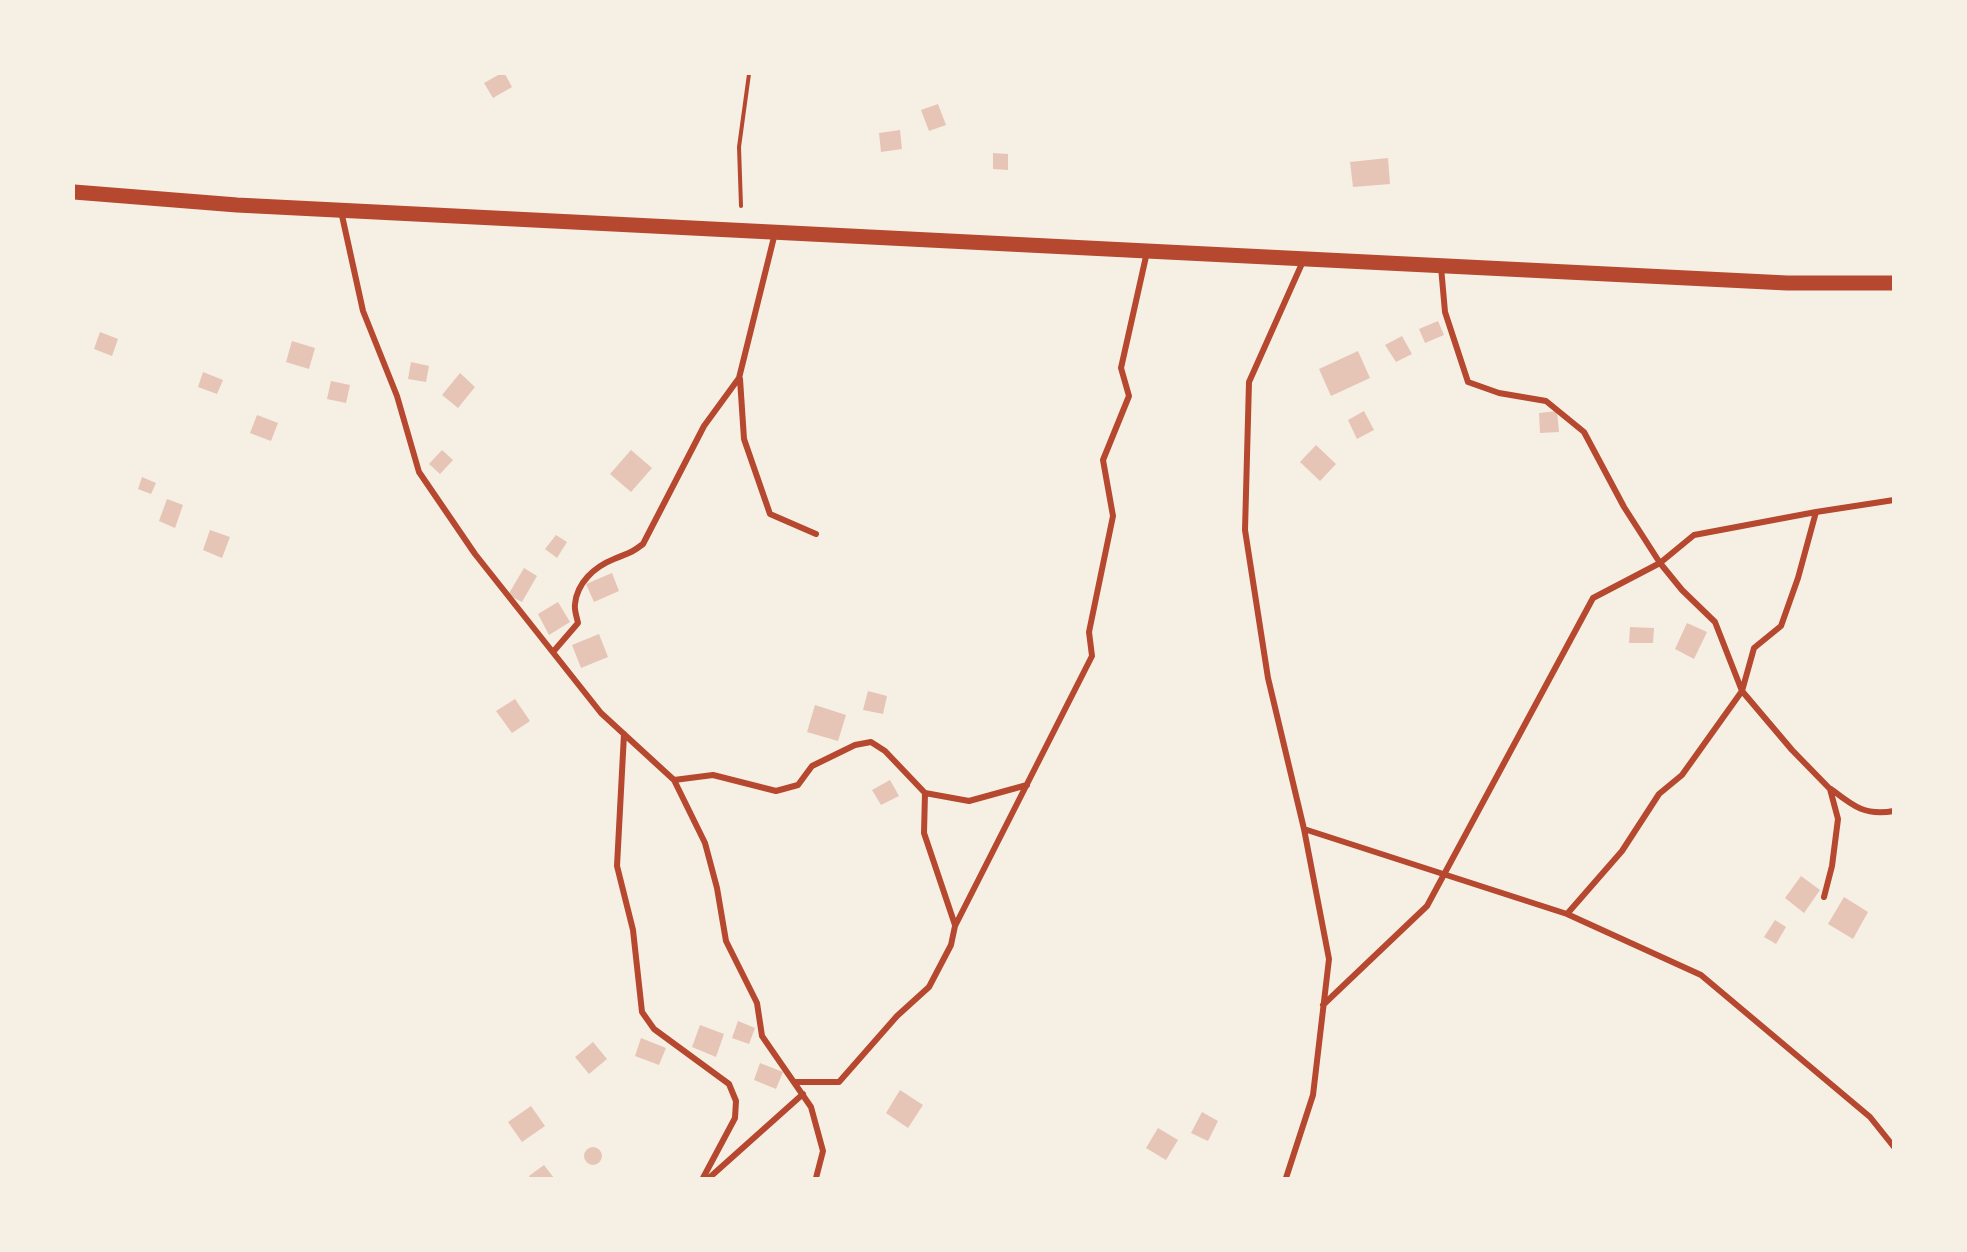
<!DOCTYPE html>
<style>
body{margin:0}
#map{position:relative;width:1967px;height:1252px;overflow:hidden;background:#f6efe4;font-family:"Roboto Condensed",sans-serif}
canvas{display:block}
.frame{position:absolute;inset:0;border:75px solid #f6efe4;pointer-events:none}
</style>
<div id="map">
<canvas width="1967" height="1252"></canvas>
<div class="frame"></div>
</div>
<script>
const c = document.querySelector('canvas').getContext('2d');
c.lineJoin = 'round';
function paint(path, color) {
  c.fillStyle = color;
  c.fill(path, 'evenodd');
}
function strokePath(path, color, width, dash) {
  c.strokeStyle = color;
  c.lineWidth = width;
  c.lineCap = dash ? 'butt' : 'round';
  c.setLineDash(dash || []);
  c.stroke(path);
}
const building = new Path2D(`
 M500,74h5l7,13 -19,11 -9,-15z
 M938,104l8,21 -17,6 -8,-21z
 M900,130l2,19 -21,3 -2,-19z
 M993,153l15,1v16l-15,-1z
 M1388,158l2,26 -37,3 -3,-25z
 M1438,321l6,14 -19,8 -6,-14z
 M100,332l18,7 -6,17 -18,-7z
 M1402,336l10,18 -16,8 -11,-17z
 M292,341l23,7 -6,21 -23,-7z
 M1358,351l12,27 -39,18 -12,-27z
 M411,362l18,4 -3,16 -18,-3z
 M203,372l20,8 -6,14 -19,-7z
 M460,373l15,14 -17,21 -16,-13z
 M331,381l19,4 -4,18 -19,-4z
 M1364,411l10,19 -17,9 -9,-19z
 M1557,411l2,21 -19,1 -1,-20z
 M257,415l21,8 -7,18 -21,-8z
 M1316,445l20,19 -16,17 -20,-19z
 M442,450l11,10 -13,14 -11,-10z
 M631,450l21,18 -21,24 -21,-18z
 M142,477l14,6 -5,11 -13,-5z
 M167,499l16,6 -8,23 -16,-7z
 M210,530l20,7 -8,21 -19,-8z
 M556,535l11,7 -10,16 -12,-9z
 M524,568l13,8 -15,26 -14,-7z
 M612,573l7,18 -25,11 -8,-18z
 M558,602l12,20 -21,13 -11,-21z
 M1687,623l20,9 -13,27 -19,-10z
 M1630,627l24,1 -1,15h-24z
 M599,634l9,23 -27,11 -9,-23z
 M868,691l19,5 -4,18 -20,-4z
 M515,699l15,22 -18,12 -16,-22z
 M815,705l31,10 -8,26 -31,-9z
 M890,780l9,16 -18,9 -9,-15z
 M1801,876l19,14 -16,23 -19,-15z
 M1844,897l24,15 -15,27 -25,-15z
 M1775,920l11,7 -10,17 -12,-7z
 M738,1021l17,7 -6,16 -17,-6z
 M700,1025l24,9 -8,23 -24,-10z
 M641,1038l25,10 -7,17 -24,-9z
 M593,1042l14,17 -18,15 -14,-17z
 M760,1063l23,9 -7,17 -22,-9z
 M900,1090l23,15 -15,23 -22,-15z
 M531,1106l14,20 -23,16 -14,-20z
 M1202,1112l16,9 -10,20 -17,-8z
 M1158,1128l20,12 -12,20 -20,-12z
 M584 1156a9 9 0 1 1 18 0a9 9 0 1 1-18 0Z
 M544,1165l10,13h-24l-1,-2z`);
const path = new Path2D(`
 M741,206l-2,-59 10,-73`);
const minor = new Path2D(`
 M341,211l22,100 34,85 22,76 56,82 126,159 73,67 31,63 12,45 9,53 31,62 5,33 49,71 12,44 -7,27
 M1441,267l4,45 23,70 31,11 47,8 38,31 40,75 36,56 22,27 33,32 27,69 50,59 38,39 8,30 -6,47 -8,31
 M740,379l4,60 26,75 46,20
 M553,652l25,-29c-1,-5 -4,-13 -3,-19 2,-21 19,-37 39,-45 14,-6 16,-5 29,-15l61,-118 35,-48 36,-145
 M624,734l-7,132 16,64 9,82 12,17 75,55 7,17 -1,17 -32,60
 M674,780l39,-5 63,16 22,-6 14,-19 43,-21 16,-3 14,9 40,42 44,8 58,-16
 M1831,789c22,17 33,27 63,22
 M925,793l-1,40 31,92
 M1304,829l263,85 134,61 169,142 24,30
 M1567,914l55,-63 37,-57 23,-19 60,-84 12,-43 27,-22 17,-48 18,-66
 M1323,1005l104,-99 166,-308 67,-35 34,-28 122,-23 78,-12
 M795,1082h44l58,-66 32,-29 22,-42 4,-19 137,-270 -3,-24 24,-116 -10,-56 26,-64 -8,-28 26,-116
 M709,1178l94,-84
 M1286,1178l27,-83 16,-136 -25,-130 -36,-151 -23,-148 4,-148 55,-123`);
const primary = new Path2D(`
 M74,192l163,13 910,46 640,32h107`);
paint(building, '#e6c5b7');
strokePath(path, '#b5482f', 4);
strokePath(minor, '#b5482f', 6);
strokePath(primary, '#b5482f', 15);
</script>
